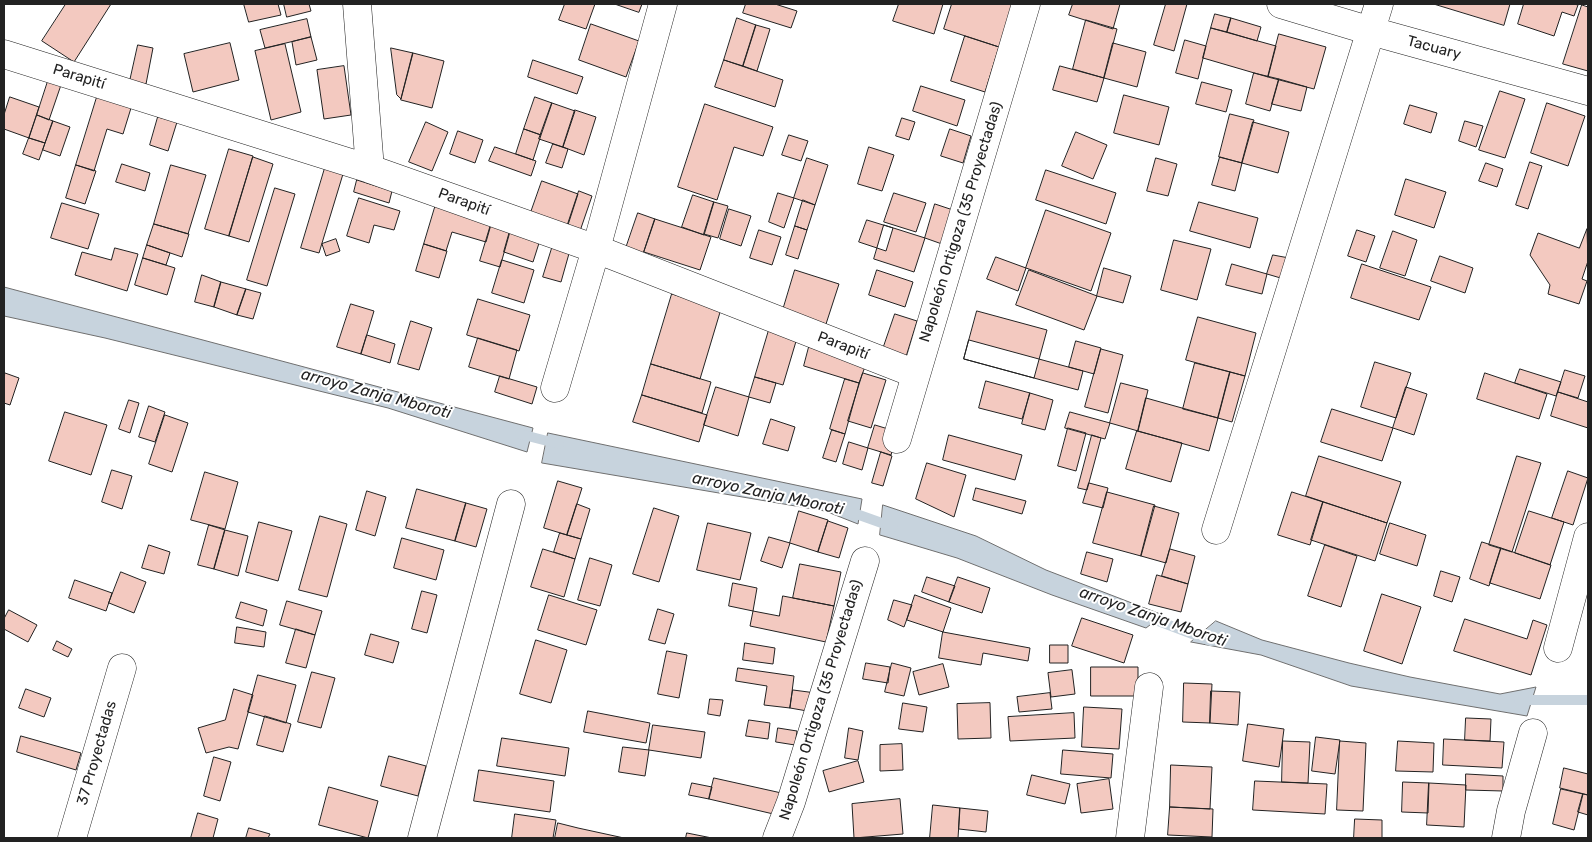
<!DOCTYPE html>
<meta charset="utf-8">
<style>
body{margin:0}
#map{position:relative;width:1592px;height:842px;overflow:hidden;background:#fff;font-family:Rubik,sans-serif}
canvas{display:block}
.frame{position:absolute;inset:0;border:5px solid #222;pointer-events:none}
</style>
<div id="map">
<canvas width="1592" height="842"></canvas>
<div class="frame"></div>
</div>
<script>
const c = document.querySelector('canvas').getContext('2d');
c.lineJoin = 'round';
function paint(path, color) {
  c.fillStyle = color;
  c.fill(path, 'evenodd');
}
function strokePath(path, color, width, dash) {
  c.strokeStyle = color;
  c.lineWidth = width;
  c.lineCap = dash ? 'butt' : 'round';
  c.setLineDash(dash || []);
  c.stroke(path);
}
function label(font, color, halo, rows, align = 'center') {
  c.font = font + ' Rubik,sans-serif';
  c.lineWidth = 4;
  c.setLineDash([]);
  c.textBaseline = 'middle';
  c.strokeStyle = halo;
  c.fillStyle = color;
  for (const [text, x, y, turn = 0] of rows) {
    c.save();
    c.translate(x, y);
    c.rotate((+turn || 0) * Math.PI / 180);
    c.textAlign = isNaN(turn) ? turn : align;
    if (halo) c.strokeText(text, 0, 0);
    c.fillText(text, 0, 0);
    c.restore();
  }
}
const water = new Path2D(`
 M4,287l529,141 -6,24 -139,-44 -283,-70 -101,-22z
 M548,433l314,66 -4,25 -33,-13 -283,-48z
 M883,505l93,31 70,34 117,45 -17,13 -94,-33 -95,-37 -77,-23z
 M1216,621l46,19 87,23 61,14 90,17 36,-7 -9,29 -176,-30 -90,-31 -70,-13z`);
const stream = new Path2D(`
 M520,434l39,10
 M848,511l45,16
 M1145,616l66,25
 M1519,700h69`);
const building = new Path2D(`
 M66,4h45l-37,58 -32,-21z
 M244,4h34l3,11 -32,7z
 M284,4h25l2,7 -24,6z
 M565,4h30l-9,25 -27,-9z
 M615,4h27l-3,8z
 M746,4h29l22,7 -6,17 -48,-15z
 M899,4h44l-9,30 -41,-13z
 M952,4h61l-14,43 -55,-18z
 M1073,4h47l-7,25 -44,-14z
 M1166,4h21l-13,47 -20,-6z
 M1434,4h76l-6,21z
 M1524,4h50l4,1 -4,11 -12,-4 -8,24 -36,-12z
 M1582,5l6,2v64l-25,-7z
 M1215,14l16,4 -4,14 -16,-4z
 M737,18l19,7 -13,41 -19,-6z
 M1231,18l30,9 -4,14 -30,-9z
 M307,19l4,18 -46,11 -5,-18z
 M1086,20l31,9 -13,49 -31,-9z
 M591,24l48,17 -13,36 -47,-17z
 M756,25l14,4 -13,42 -14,-5z
 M1211,28l65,18 -8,31 -65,-19z
 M1279,34l47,13 -12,42 -46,-12z
 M965,36l34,11 -14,45 -34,-11z
 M311,37l6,23 -21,5 -4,-23z
 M1185,40l21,6 -8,33 -22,-6z
 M230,43l9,37 -46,12 -9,-38z
 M1113,43l33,9 -9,35 -33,-9z
 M285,44l16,68 -30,8 -16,-69z
 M138,45l15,3 -7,36 -16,-3z
 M391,48l22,5 -12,46 -4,-4z
 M413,53l31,8 -12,47 -31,-8z
 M533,60l50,17 -6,17 -49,-17z
 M724,60l59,20 -8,27 -60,-20z
 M344,66l7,49 -27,4 -7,-49z
 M1060,66l44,12 -7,24 -44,-12z
 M1254,73l25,6 -9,32 -24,-7z
 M49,78l13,4 -13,38 -12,-5z
 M1279,79l28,8 -6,24 -29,-7z
 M1202,82l30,8 -6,22 -30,-8z
 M921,86l44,14 -8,26 -44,-15z
 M1500,91l25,8 -20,59 -26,-8z
 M1124,95l45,12 -10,38 -45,-12z
 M10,97l29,10 -10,31 -25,-9v-14z
 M97,97l34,11 -8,26 -16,-5 -13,42 -18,-6z
 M535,97l17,6 -11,32 -17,-6z
 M552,103l23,8 -12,36 -24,-8z
 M1547,103l38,13 -17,50 -37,-13z
 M705,104l68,23 -10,29 -29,-9 -17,53 -39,-13z
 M1410,105l27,8 -6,20 -27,-9z
 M575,110l21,7 -12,38 -21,-8z
 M1230,114l24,6 -12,43 -23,-6z
 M37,115l16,6 -8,22 -16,-5z
 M158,117l19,5 -9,29 -18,-6z
 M902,118l13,4 -6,18 -13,-4z
 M53,121l17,6 -10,29 -17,-6z
 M1465,121l18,5 -7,21 -17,-6z
 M426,122l22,10 -16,39 -23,-9z
 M1253,122l36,10 -11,41 -36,-10z
 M524,129l17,6 -8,25 -17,-6z
 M950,129l21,7 -8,27 -22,-7z
 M458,131l25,9 -8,23 -25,-9z
 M1076,132l31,13 -14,34 -31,-13z
 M789,135l19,6 -7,20 -19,-6z
 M29,138l16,5 -6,17 -16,-6z
 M553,144l15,5 -6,19 -16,-5z
 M495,147l41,14 -5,15 -42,-15z
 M869,147l25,8 -12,36 -24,-7z
 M229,149l24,7 -24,80 -24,-7z
 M253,157l20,7 -24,78 -20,-6z
 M1220,157l22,6 -7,28 -23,-6z
 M807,158l21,7 -13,40 -21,-7z
 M1156,158l21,6 -9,32 -21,-5z
 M1530,162l12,4 -14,43 -12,-4z
 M1486,163l17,6 -6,18 -18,-6z
 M122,164l28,9 -5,18 -29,-9z
 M76,165l20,6 -11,33 -19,-6z
 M171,165l35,10 -18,59 -34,-10z
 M325,168l18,6 -24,79 -18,-5z
 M1046,170l70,23 -10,31 -70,-24z
 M1406,179l40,13 -12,36 -39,-13z
 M357,180l35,11 -3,12 -35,-11z
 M542,181l36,13 -12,37 -37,-13z
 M275,188l20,6 -28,92 -20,-6z
 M579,191l13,5 -12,35 -13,-4z
 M778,193l16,5 -10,30 -15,-6z
 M894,193l32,10 -10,29 -32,-10z
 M693,195l21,7 -10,33 -22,-8z
 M359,198l41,13 -6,19 -20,-5 -5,18 -22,-7z
 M803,200l12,5 -8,25 -12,-4z
 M714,202l14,4 -10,32 -14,-4z
 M1199,202l59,16 -8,30 -60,-17z
 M62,203l37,11 -11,35 -37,-11z
 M436,204l56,17 -6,21 -34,-10 -6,19 -22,-7z
 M935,204l18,6 -11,34 -17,-6z
 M729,209l22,7 -10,30 -21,-7z
 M1046,210l65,23 -20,58 -65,-23z
 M638,213l17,6 -13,38 -17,-6z
 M655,219l56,18 -11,33 -56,-18z
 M867,220l26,8 -7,23 -27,-9z
 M492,221l19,7 -11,39 -20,-6z
 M154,224l35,10 -7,23 -35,-12z
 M884,225l41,13 -11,34 -40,-13z
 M795,226l12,4 -9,29 -12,-4z
 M1587,229l1,32 -6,18 5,2 -8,23 -31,-10 2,-9 -20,-30 8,-22 41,15z
 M759,230l22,7 -9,28 -22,-7z
 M1357,230l18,6 -9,26 -18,-6z
 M510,231l30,9 -7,22 -29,-10z
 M1393,231l24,9 -12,36 -25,-8z
 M336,239l4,12 -14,5 -4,-12z
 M1174,240l37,9 -14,51 -36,-10z
 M424,244l23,7 -8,27 -23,-7z
 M147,245l23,8 -4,12 -23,-7z
 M553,245l17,5 -9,32 -18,-5z
 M115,248l23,6 -11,37 -52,-16 7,-23 29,8z
 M1273,255l16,3 -5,21 -17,-5z
 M1440,256l33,12 -8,25 -34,-12z
 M996,257l30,11 -8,23 -31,-12z
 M143,258l32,10 -8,27 -32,-10z
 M502,260l32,10 -10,33 -32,-10z
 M1232,264l35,10 -5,20 -36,-9z
 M1362,264l69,23 -12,33 -68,-22z
 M1104,268l27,8 -8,27 -26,-7z
 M795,270l44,14 -13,40 -43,-14z
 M877,270l36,12 -8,25 -36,-12z
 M1029,270l68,26 -13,34 -68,-25z
 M202,275l19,7 -7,25 -19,-5z
 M221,282l25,7 -9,26 -23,-8z
 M246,289l15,4 -8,26 -16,-4z
 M672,294l49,15 -21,70 -49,-15z
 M478,299l52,16 -11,36 -52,-16z
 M351,304l23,7 -13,43 -24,-7z
 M977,311l70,19 -13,48 -70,-19z
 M895,314l22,7 -12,39 -23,-8z
 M1198,317l58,16 -11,43 -59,-16z
 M411,321l21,7 -13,42 -21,-6z
 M769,330l28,8 -14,47 -28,-8z
 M367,335l28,9 -5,19 -29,-9z
 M478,338l39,12 -8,29 -40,-12z
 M969,340l114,31 -5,19 -114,-31z
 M1076,341l25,7 -7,26 -25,-7z
 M809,347l57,17 -7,19 -55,-17z
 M1101,349l22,6 -15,58 -23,-6z
 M1375,362l36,11 -15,45 -35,-11z
 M1195,363l35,9 -12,46 -35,-9z
 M651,364l60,18 -9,31 -60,-18z
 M1520,369l41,13 -5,14 -41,-13z
 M1565,370l20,6 -7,22 -20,-6z
 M1230,372l15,4 -13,46 -14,-4z
 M5,373l14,5 -9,27 -6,-2z
 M863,373l23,7 -15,48 -23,-7z
 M1485,373l62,21 -8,25 -62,-20z
 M500,376l37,11 -5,17 -37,-12z
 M755,377l21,6 -6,20 -21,-6z
 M845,379l14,4 -14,51 -15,-5z
 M986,381l44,12 -8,26 -43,-11z
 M1121,383l27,7 -10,41 -28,-8z
 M716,387l33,10 -11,39 -34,-11z
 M1406,387l21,7 -13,41 -21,-7z
 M1558,392l30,10v26l-37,-12z
 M1030,393l23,7 -8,30 -23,-6z
 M642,395l65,20 -8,27 -66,-20z
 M1146,398l72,20 -9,33 -71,-20z
 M129,400l10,3 -9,30 -11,-4z
 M149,406l16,6 -10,30 -16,-5z
 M1332,409l61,19 -11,33 -61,-19z
 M65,412l42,13 -16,50 -42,-14z
 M1070,412l40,11 -5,16 -40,-11z
 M165,415l23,8 -16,49 -23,-8z
 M771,419l24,8 -7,24 -25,-7z
 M875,425l23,7 -7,23 -23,-7z
 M1068,428l18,5 -10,38 -18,-5z
 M832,430l13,4 -9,28 -13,-4z
 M1137,431l45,12 -11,39 -45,-13z
 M949,435l73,20 -7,25 -72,-20z
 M1092,435l9,3 -14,52 -9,-2z
 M849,442l19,6 -6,22 -19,-6z
 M881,452l11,4 -9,30 -11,-3z
 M1319,456l82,26 -14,41 -81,-27z
 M1517,456l24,7 -29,89 -23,-7z
 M927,463l39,12 -12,42 -38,-18z
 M112,470l20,6 -10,33 -20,-7z
 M1568,471l20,7 -15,47 -21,-7z
 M205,472l33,10 -13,47 -34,-9z
 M558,481l24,7 -15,47 -23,-7z
 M1089,483l19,5 -5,20 -20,-5z
 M976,488l50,13 -4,13 -49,-14z
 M417,489l49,14 -11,38 -49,-13z
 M367,491l19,6 -11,39 -19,-6z
 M1107,492l48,13 -14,51 -48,-13z
 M1292,492l31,10 -13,43 -32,-10z
 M1323,502l64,21 -12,38 -64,-21z
 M466,503l21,6 -11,38 -21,-6z
 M577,504l13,5 -9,30 -14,-4z
 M1154,506l25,7 -13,50 -25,-7z
 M654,508l25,8 -20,66 -26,-8z
 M799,511l29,9 -10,32 -28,-9z
 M1529,511l35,11 -14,43 -35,-12z
 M320,516l27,8 -20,73 -28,-7z
 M828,521l20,7 -9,30 -21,-6z
 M259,522l33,9 -14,50 -32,-9z
 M708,523l43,10 -11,47 -43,-10z
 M1390,523l36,12 -9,31 -37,-12z
 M209,525l16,5 -11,39 -16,-4z
 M225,530l23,6 -10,40 -24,-7z
 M560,533l21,6 -6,20 -21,-7z
 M769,537l21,6 -8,25 -21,-7z
 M402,538l42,12 -8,30 -42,-12z
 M1482,542l19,6 -12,38 -19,-7z
 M149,545l21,7 -6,22 -22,-6z
 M1325,545l32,11 -16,51 -33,-11z
 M1501,548l50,17 -11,34 -50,-16z
 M543,549l32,10 -11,38 -33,-10z
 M1170,549l25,7 -7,28 -26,-8z
 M1087,552l26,7 -6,23 -26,-8z
 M590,558l22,7 -12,41 -22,-6z
 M800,564l41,8 -7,34 -41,-8z
 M1441,571l19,6 -8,25 -18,-6z
 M121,572l25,10 -12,31 -25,-10z
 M1157,575l31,9 -7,28 -32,-8z
 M927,577l28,9 -6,16 -27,-10z
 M958,577l32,11 -8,25 -33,-11z
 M75,580l37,13 -6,18 -37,-13z
 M733,583l24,5 -4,23 -24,-5z
 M422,591l15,4 -10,38 -15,-4z
 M1382,594l39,13 -19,57 -38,-13z
 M549,595l48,15 -11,35 -48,-15z
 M915,595l36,13 -8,24 -36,-12z
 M783,596l51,10 -8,36 -76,-16 3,-15 26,5z
 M894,600l18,5 -8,22 -16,-7z
 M287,601l35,10 -7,24 -35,-10z
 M241,602l26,8 -4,16 -27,-8z
 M658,609l16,5 -9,30 -16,-4z
 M9,610l28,15 -9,17 -24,-13v-10z
 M1082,618l51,17 -9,28 -52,-17z
 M1465,619l62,20 6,-19 14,5 -16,50 -77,-24z
 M237,627l29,5 -2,15 -29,-4z
 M296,629l19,6 -9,33 -20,-5z
 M943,632l87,16 -2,13 -45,-8 -2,12 -42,-7z
 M371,634l28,8 -6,21 -28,-8z
 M536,640l31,10 -16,53 -31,-9z
 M57,641l15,8 -4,8 -15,-7z
 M745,643l30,5 -2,16 -30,-4z
 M1050,645h18v18h-18z
 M667,651l20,4 -8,43 -21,-4z
 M866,663l24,4 -2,16 -25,-4z
 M892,663l19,5 -7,28 -19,-4z
 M943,664l6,23 -30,8 -6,-23z
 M1091,667h47v29h-47z
 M738,668l56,8 -4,32 -26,-3 3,-19 -31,-5z
 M1072,670l3,24 -24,3 -3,-24z
 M312,672l23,6 -14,50 -23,-6z
 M258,675l38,10 -10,38 -38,-11z
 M1184,683l28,1 -2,39 -27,-1z
 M26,689l25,9 -7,19 -25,-9z
 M234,689l19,6 -15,54 -9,-2 -23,6 -8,-25 27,-8z
 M793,690l23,3 -3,19 -23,-4z
 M1211,691l29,1 -2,33 -28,-2z
 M1050,693l2,16 -33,3 -2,-15z
 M710,699l13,1 -3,16 -12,-2z
 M903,703l24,4 -4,25 -24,-3z
 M990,703l1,35 -33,1 -1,-35z
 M1084,707l38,2 -3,40 -37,-2z
 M588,711l62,12 -4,20 -62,-11z
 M1074,713l1,25 -65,3 -2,-24z
 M265,716l26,8 -8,28 -26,-7z
 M1466,718l25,1 -1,22 -25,-1z
 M749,720l21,3 -2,16 -22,-3z
 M1248,724l36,5 -5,38 -36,-6z
 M653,725l52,7 -4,26 -52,-8z
 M778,728l19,3 -2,14 -19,-3z
 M849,728l14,3 -5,29 -13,-2z
 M21,736l60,17 -5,17 -59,-18z
 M1316,737l24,3 -5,34 -23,-3z
 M502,738l67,10 -4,28 -68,-10z
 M1444,739l60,3 -2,26 -59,-3z
 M1283,741l27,1 -2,41 -26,-1z
 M1340,741l26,2 -3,68 -26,-1z
 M1398,741l36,2 -1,29 -37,-1z
 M902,744l1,26 -23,1v-26z
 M623,747l26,3 -4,26 -26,-4z
 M1063,750l50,4 -2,24 -50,-4z
 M389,756l37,10 -8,30 -37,-10z
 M214,757l17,5 -11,39 -16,-5z
 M858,761l6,21 -35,10 -6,-21z
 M1171,765l41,2 -2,42 -40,-2z
 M1564,768l24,6v21l-28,-7z
 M479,770l75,11 -4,31 -76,-11z
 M1466,774l37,2v15l-37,-1z
 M1032,775l38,9 -5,20 -38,-9z
 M714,778l72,16 -4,22 -73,-17z
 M1109,779l4,30 -32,4 -4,-29z
 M1255,781l72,3 -2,30 -72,-4z
 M1403,782l26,1 -1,30 -26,-1z
 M692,783l20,4 -3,12 -20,-4z
 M1429,783l37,2 -2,42 -37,-2z
 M329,787l49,14 -10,37 -49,-13z
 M1561,789l22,5 -9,36 -21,-6z
 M1583,794l5,1v20l-10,-3z
 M900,799l3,35 -49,4 -2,-34z
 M933,805l27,3 -2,30h-28z
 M1170,807l43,2 -1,28 -44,-2z
 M960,808l28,3 -2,21 -27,-3z
 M198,813l20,6 -5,19h-22z
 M515,814l41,6 -3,18h-41z
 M1355,819l27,1v18h-28z
 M558,823l20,5 46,10h-69z
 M249,828l21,6 -2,4h-22z
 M687,833l25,5h-26z`);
const street = new Path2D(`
 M357,4l13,165
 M1281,4l90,27 217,60
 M4,54l366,115 226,80 320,125
 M555,388l41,-139 67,-245
 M897,439l129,-435
 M1216,530l163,-526
 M1558,648l30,-111
 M72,838l50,-170
 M422,838l89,-334
 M777,838l14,-36 74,-241
 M1130,838l19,-151
 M1506,838l5,-27 22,-78`);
const streetNames = [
 ["Tacuary",1434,48,15],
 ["Parapití",79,77,17],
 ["Parapití",464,202,20],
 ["Napoleón Ortigoza (35 Proyectadas)",961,222,-73],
 ["Parapití",843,346,21],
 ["Napoleón Ortigoza (35 Proyectadas)",821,700,-73],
 ["37 Proyectadas",97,753,-74]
];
const waterNames = [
 ["arroyo Zanja Mboroti",376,394,15],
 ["arroyo Zanja Mboroti",768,494,12],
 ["arroyo Zanja Mboroti",1153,617,19]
];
paint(water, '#c7d3dd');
strokePath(water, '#6f6f6f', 1);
strokePath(stream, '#c7d3dd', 10);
paint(building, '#f3c9c0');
strokePath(building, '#222', 1);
strokePath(street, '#222', 29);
strokePath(street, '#fff', 28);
label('15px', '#222', '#fff', streetNames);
label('italic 16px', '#222', '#fff', waterNames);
</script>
